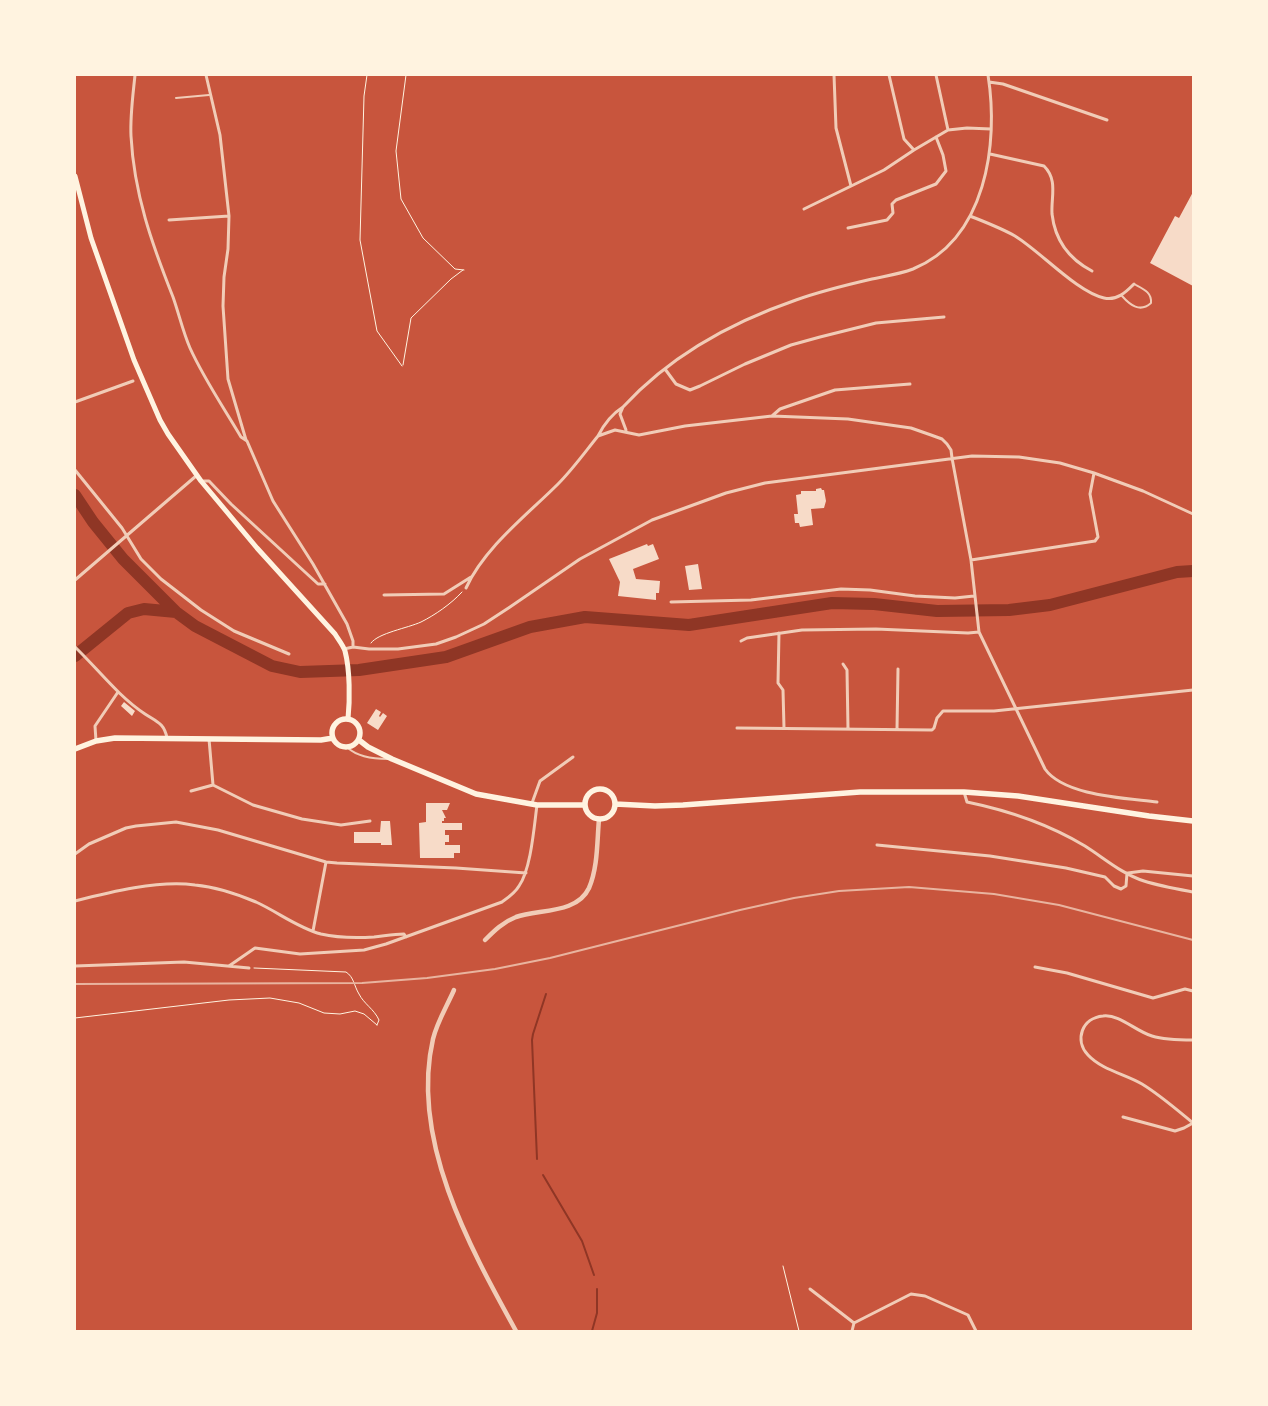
<!DOCTYPE html>
<style>
body{margin:0}
#map{position:relative;width:1268px;height:1406px;overflow:hidden;background:#c8553d;font-family:"IBM Plex Sans",sans-serif}
canvas{display:block}
.frame{position:absolute;inset:0;border:76px solid #fff3e0;pointer-events:none}
</style>
<div id="map">
<canvas width="1268" height="1406"></canvas>
<div class="frame"></div>
</div>
<script>
const c = document.querySelector('canvas').getContext('2d');
c.lineJoin = 'round';
function strokePath(path, color, width, dash) {
  c.strokeStyle = color;
  c.lineWidth = width;
  c.lineCap = dash ? 'butt' : 'round';
  c.setLineDash(dash || []);
  c.stroke(path);
}
function paint(path, color) {
  c.fillStyle = color;
  c.fill(path, 'evenodd');
}
const stream = new Path2D(`
 M537,1159l-5,-119 1,-6 13,-40
 M543,1175l39,66 12,34
 M592,1331l5,-18v-24`);
const river = new Path2D(`
 M75,495l18,27 30,37 53,53 19,14 77,40 28,6 59,-2 87,-13 84,-30 55,-10 104,8 143,-22 42,1 63,7 72,-1 41,-5 127,-33 16,-1
 M75,656l53,-43 16,-4 32,3`);
const building = new Path2D(`
 M1193,192v94l-43,-23 25,-47 4,2z
 M821,488l1,2h2l2,11 -2,7 -13,1 2,16 -13,2 -1,-4h-4l-1,-9h4l-2,-19 5,-1v-3h15v-2z
 M647,544l1,2 5,-2 6,15 -26,10 3,10 24,2 -1,12h-3v7l-38,-4 2,-14 -11,-23z
 M698,564l4,25 -13,1 -4,-24z
 M124,702l11,9 -3,5 -11,-10z
 M376,709l5,3 -2,4 1,1 3,-4 4,3 -9,14 -11,-7z
 M426,803h24l-3,7h-5l4,8h-2v3h-2v2h20v7h-17v5h4v7h-4v3h15v8h-6v5h-34l-1,-35 7,-1z
 M381,821h9l2,24h-11v-2h-27v-11h26z`);
const path = new Path2D(`
 M367,75l-3,21 -4,144 17,91 25,35
 M406,75l-10,76 5,48 22,39 32,31 9,1
 M403,365l8,-47 40,-39 12,-9
 M371,643c7,-10 37,-15 50,-21 14,-7 30,-18 41,-30
 M254,968l92,4c8,5 8,14 13,22 5,10 15,15 20,26l-2,5
 M75,1018l154,-18 41,-2 29,5 25,10 16,1 15,-3 9,3 13,11
 M783,1266l16,65`);
const service = new Path2D(`
 M176,98l33,-3
 M1122,296c8,9 18,17 29,7 1,-11 -8,-14 -17,-19
 M348,748c10,9 26,11 40,11`);
const minor = new Path2D(`
 M135,75c-2,20 -5,41 -4,61 3,58 21,108 42,161 6,17 10,35 17,51 14,31 34,60 51,89l6,4 26,60 40,63 34,60 6,17v6
 M206,75l14,60 9,81 -1,33 -4,28 -1,29 5,73 18,61
 M834,75l2,53 15,58
 M889,75l15,64 10,11
 M936,75l12,55
 M989,82l14,2 104,36
 M990,154l54,12c14,14 7,30 8,48 3,26 17,45 40,57
 M804,209l80,-39 30,-20 34,-20 19,-2 24,1
 M970,216c15,6 31,12 45,20 26,16 62,56 89,62 13,3 22,-6 30,-14
 M169,220l60,-4
 M848,228l39,-8 6,-7 -1,-9 4,-4 40,-16 10,-13 -3,-16 -7,-18
 M665,369l11,15 14,6 10,-4 45,-22 46,-19 29,-8 56,-14 68,-6
 M75,402l58,-21
 M772,416l8,-7 55,-19 75,-6
 M626,430l-6,-16 3,-7c46,-50 109,-85 173,-107 25,-9 50,-15 76,-21 14,-3 28,-5 41,-10 73,-30 86,-125 75,-194
 M598,436l17,-6 24,5 46,-9 87,-10 76,3 63,9 20,7 11,4 5,5 4,6 1,8 19,102 8,72 66,137c19,27 81,29 112,33
 M75,470l47,58 19,31 20,20 40,31 33,21 55,23
 M202,481h7l22,23 87,80h7
 M971,560l124,-19 3,-4 -8,-43 4,-21
 M75,580l121,-104
 M466,588c19,-41 61,-73 92,-104 15,-15 27,-32 40,-48 6,-12 14,-22 25,-29
 M384,595l60,-1 27,-17
 M671,602l80,-2 90,-11 29,1 45,6 40,2 19,-2
 M779,633l-1,50 5,7 1,38
 M741,641l6,-3 55,-8 74,-1 92,4 11,-1
 M75,647c23,22 43,49 70,67 12,8 19,9 22,24
 M344,649l9,-2 16,2h29l38,-5 20,-7 28,-13 26,-17 70,-48 72,-39 74,-27 39,-10 207,-27 47,1 41,6 34,10 49,18 50,23
 M843,664l4,6 1,59
 M737,728l195,2 2,-2 3,-10 6,-7h51l199,-21
 M897,729l1,-60
 M209,739l4,46 40,20 49,14 39,6 29,-4
 M96,741l-1,-15 23,-34
 M191,791l22,-6
 M964,792l3,10c39,8 83,23 118,44 19,12 37,28 59,35 16,5 33,8 49,11
 M532,803l8,-22 33,-24
 M877,845l113,11 76,12 39,9 9,9 7,3 5,-3 1,-13
 M75,854l14,-10 37,-16 10,-2 40,-4 42,8 108,32 11,1 119,5 70,5
 M1128,873l15,-2 50,5
 M75,901c35,-9 83,-21 120,-16 21,2 42,9 61,17 22,10 42,26 65,32 17,4 36,4 53,3 10,-1 20,-3 30,-3l2,3
 M313,931l13,-69
 M75,966l109,-4 65,6
 M229,966l26,-18 45,6 64,-4 22,-6 116,-42c7,-5 13,-9 17,-16 12,-17 15,-59 18,-81
 M1035,967l32,6 86,25 32,-9 8,2
 M1193,1040c-14,0 -28,0 -41,-4 -17,-5 -32,-22 -49,-20 -21,2 -29,24 -15,39 14,15 37,19 54,29 18,11 34,25 51,39
 M1123,1117l52,14 9,-3 9,-5
 M810,1289l44,34
 M852,1331l2,-8 57,-29 14,2 43,19 8,16`);
const tertiary = new Path2D(`
 M485,940c9,-9 18,-18 31,-23 23,-8 61,-3 73,-29 9,-21 8,-47 10,-69
 M454,990c-7,16 -17,32 -21,49 -23,100 36,207 83,292`);
const secondary = new Path2D(`
 M75,176l16,62 43,122 26,60 8,14 33,47 56,67 78,86c3,5 8,11 10,17 5,19 5,49 3,68`);
const primary = new Path2D(`
 M332 733a14 14 0 1 1 28 0a14 14 0 1 1-28 0Z
 M359,740l9,7 24,12 84,35 61,11h48
 M75,749l21,-8 19,-3 206,2 12,-2
 M585 804a15 15 0 1 1 30 0a15 15 0 1 1-30 0Z
 M615,804l40,2 28,-1 177,-13h104l54,4 131,20 44,5`);
const rail = new Path2D(`
 M75,984l287,-1 65,-5 68,-9 55,-11 190,-48 54,-12 45,-7 70,-4 85,7 65,11 134,35`);
strokePath(stream, '#8f3625', 2);
strokePath(river, '#8f3625', 12);
paint(building, '#f7dbc8');
strokePath(path, '#fff3e0', 1);
strokePath(service, '#f1ccb7', 2);
strokePath(minor, '#f1ccb7', 3);
strokePath(tertiary, '#f1ccb7', 4.5);
strokePath(secondary, '#fff3e0', 5);
strokePath(primary, '#fff3e0', 5.5);
strokePath(rail, '#e9b49f', 2);
</script>
